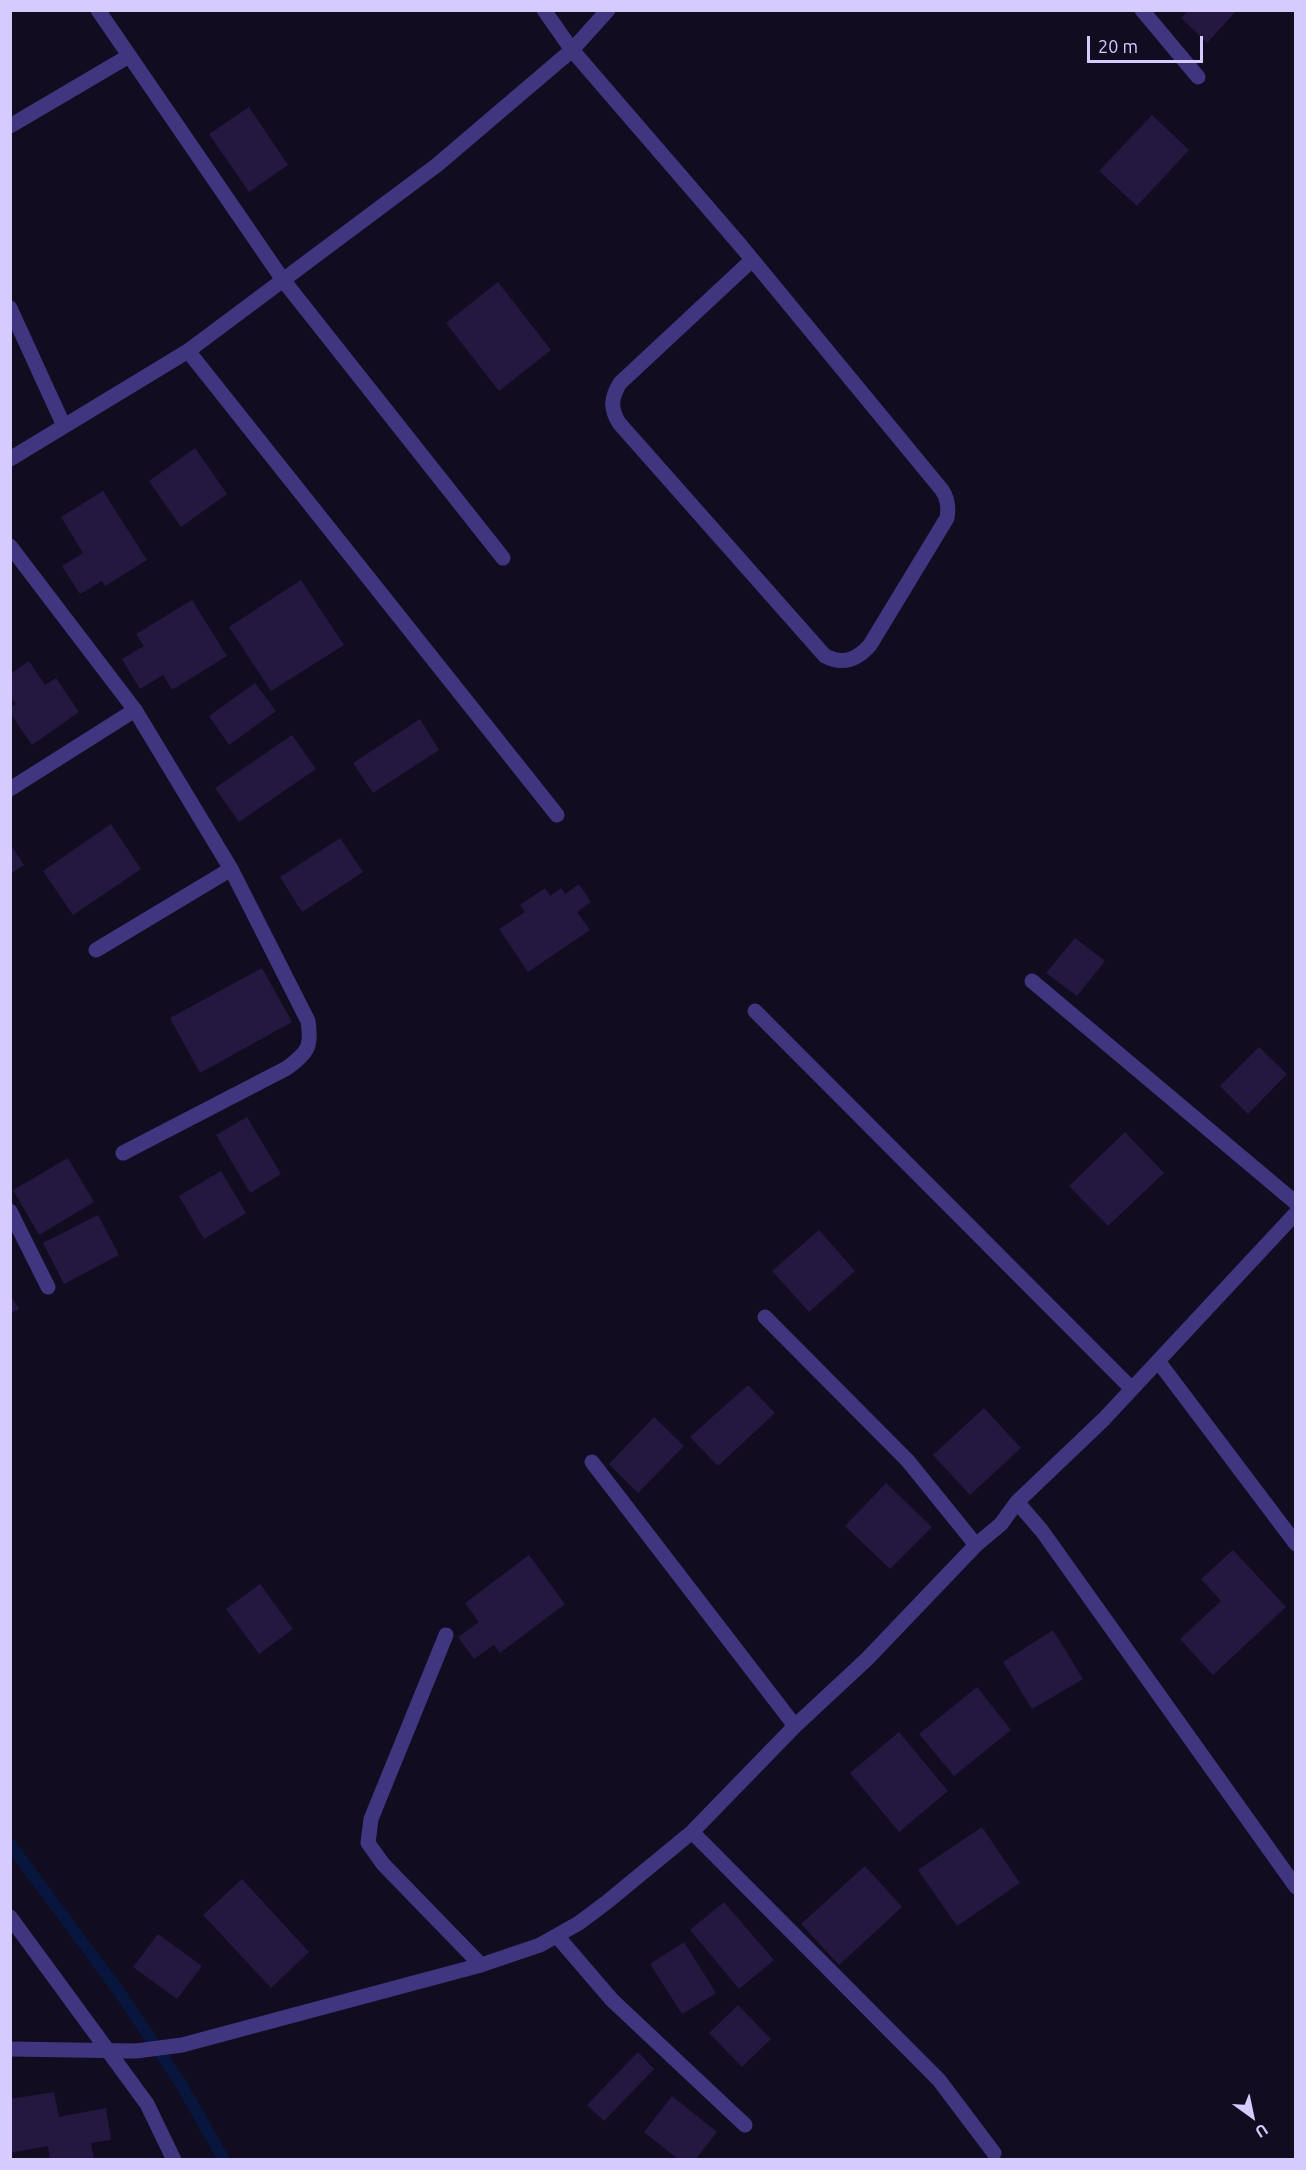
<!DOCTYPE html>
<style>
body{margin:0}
#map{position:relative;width:1306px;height:2170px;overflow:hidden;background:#110c20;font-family:Ubuntu,sans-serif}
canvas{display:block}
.frame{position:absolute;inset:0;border:12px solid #d6cbff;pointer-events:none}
.north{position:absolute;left:1222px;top:2086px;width:60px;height:60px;-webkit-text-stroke:4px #110c20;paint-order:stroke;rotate:147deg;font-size:16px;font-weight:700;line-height:24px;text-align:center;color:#d6cbff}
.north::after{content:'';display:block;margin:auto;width:21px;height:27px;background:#d6cbff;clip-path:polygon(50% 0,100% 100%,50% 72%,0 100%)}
.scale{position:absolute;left:1087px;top:36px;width:116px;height:27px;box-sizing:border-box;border:3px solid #d6cbff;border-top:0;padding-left:8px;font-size:18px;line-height:21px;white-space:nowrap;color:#d6cbff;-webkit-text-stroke:4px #110c20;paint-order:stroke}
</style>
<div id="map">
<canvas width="1306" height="2170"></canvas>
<div class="frame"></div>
<div class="north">U</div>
<div class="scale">20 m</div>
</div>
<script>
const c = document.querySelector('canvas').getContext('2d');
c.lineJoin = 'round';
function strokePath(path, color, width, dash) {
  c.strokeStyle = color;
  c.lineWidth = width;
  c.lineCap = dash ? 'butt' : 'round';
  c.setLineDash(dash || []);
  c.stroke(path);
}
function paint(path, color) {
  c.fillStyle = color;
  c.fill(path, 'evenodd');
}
const stream = new Path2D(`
 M10,1844l110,149 61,91 43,76`);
const building = new Path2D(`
 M1189,10h48l-30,33 -26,-25z
 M249,107l39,58 -39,27 -40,-58z
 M1152,115l37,35 -52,56 -38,-35z
 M498,282l53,68 -52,41 -53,-68z
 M195,448l32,46 -46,33 -32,-46z
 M103,491l44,69 -42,26 -3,-5 -22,13 -18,-28 21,-13 -22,-36z
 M301,580l43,65 -73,46 -42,-64z
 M192,600l35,56 -55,34 -9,-15 -23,14 -18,-30 22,-13 -8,-12z
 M29,661l16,24 11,-7 23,34 -47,33 -22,-32v-5l6,-4 -6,-7v-23z
 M255,683l21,28 -47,34 -20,-29z
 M420,719l19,31 -66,43 -20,-30z
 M292,735l24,34 -77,53 -24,-34z
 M111,824l30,45 -68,46 -30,-44z
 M340,838l23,34 -61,40 -22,-35z
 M10,844l14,21 -14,9z
 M579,884l12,18 -14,10 13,18 -62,42 -29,-43 26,-17 -5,-7 25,-17 5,8 11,-8 4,6z
 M1075,938l30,23 -28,35 -31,-23z
 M262,968l30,54 -92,51 -30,-55z
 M1259,1047l28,27 -39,40 -28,-28z
 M247,1117l34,57 -31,19 -34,-58z
 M1125,1132l39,41 -56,53 -39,-40z
 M68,1158l26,44 -55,33 -26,-45z
 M221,1171l25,42 -42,26 -25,-43z
 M98,1215l21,40 -55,29 -21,-41z
 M819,1230l36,41 -46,41 -37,-41z
 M10,1294l9,15 -9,5z
 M748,1385l27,28 -57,53 -28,-29z
 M984,1408l37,40 -51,47 -37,-40z
 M654,1417l30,29 -46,47 -29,-29z
 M886,1483l46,44 -42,42 -45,-43z
 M1233,1550l53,57 -73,68 -33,-36 41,-38 -20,-22z
 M529,1555l36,49 -65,49 -6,-8 -20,14 -16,-22 21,-15 -14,-19z
 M260,1584l33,45 -34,25 -33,-45z
 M1053,1630l30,49 -51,30 -29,-47z
 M977,1687l34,43 -57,46 -35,-42z
 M899,1732l49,59 -49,41 -49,-59z
 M982,1827l38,56 -63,43 -39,-56z
 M865,1866l37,41 -63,58 -38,-41z
 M242,1879l67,73 -38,36 -68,-73z
 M724,1902l50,58 -35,29 -49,-59z
 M158,1934l44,32 -25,33 -44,-32z
 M684,1942l32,51 -34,21 -32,-50z
 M738,2005l33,34 -29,28 -33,-34z
 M638,2052l16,17 -50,52 -17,-16z
 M54,2092l5,25 47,-9 5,32 -20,3 3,17h-44l-2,-14 -38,7v-54z
 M672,2096l45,36 -22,28h-16l-35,-28z`);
const minor = new Path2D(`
 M98,10l185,270 220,278
 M544,10l28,40 169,196 201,244c6,9 7,17 5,28l-77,127c-13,15 -27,20 -45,11l-206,-233c-9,-15 -8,-25 1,-40l132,-123
 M1142,10l56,67
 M10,126l119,-70
 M10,308l54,118
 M188,351l369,464
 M10,459l178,-108 249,-186 135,-115 36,-40
 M10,546l125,164 96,159 77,152c4,26 0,31 -21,47l-164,85
 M10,789l125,-79
 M96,950l135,-81
 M1032,981l264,222
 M755,1011l377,378
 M10,1211l38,76
 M765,1317l143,144 68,84
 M1158,1361l138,183
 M592,1462l203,264
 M1017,1502l25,29 254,356
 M446,1635l-75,184 -3,24 15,21 98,101
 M692,1832l247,248 55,73
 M10,1917l137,187 27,56
 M557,1936l55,64 133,125
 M10,2049l126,2 46,-6 299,-80 59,-20 39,-22 28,-21 85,-70 103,-106 72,-67 109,-114 25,-21 16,-22 87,-83 192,-206`);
strokePath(stream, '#08163d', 12);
paint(building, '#241841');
strokePath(minor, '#40367f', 15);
</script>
